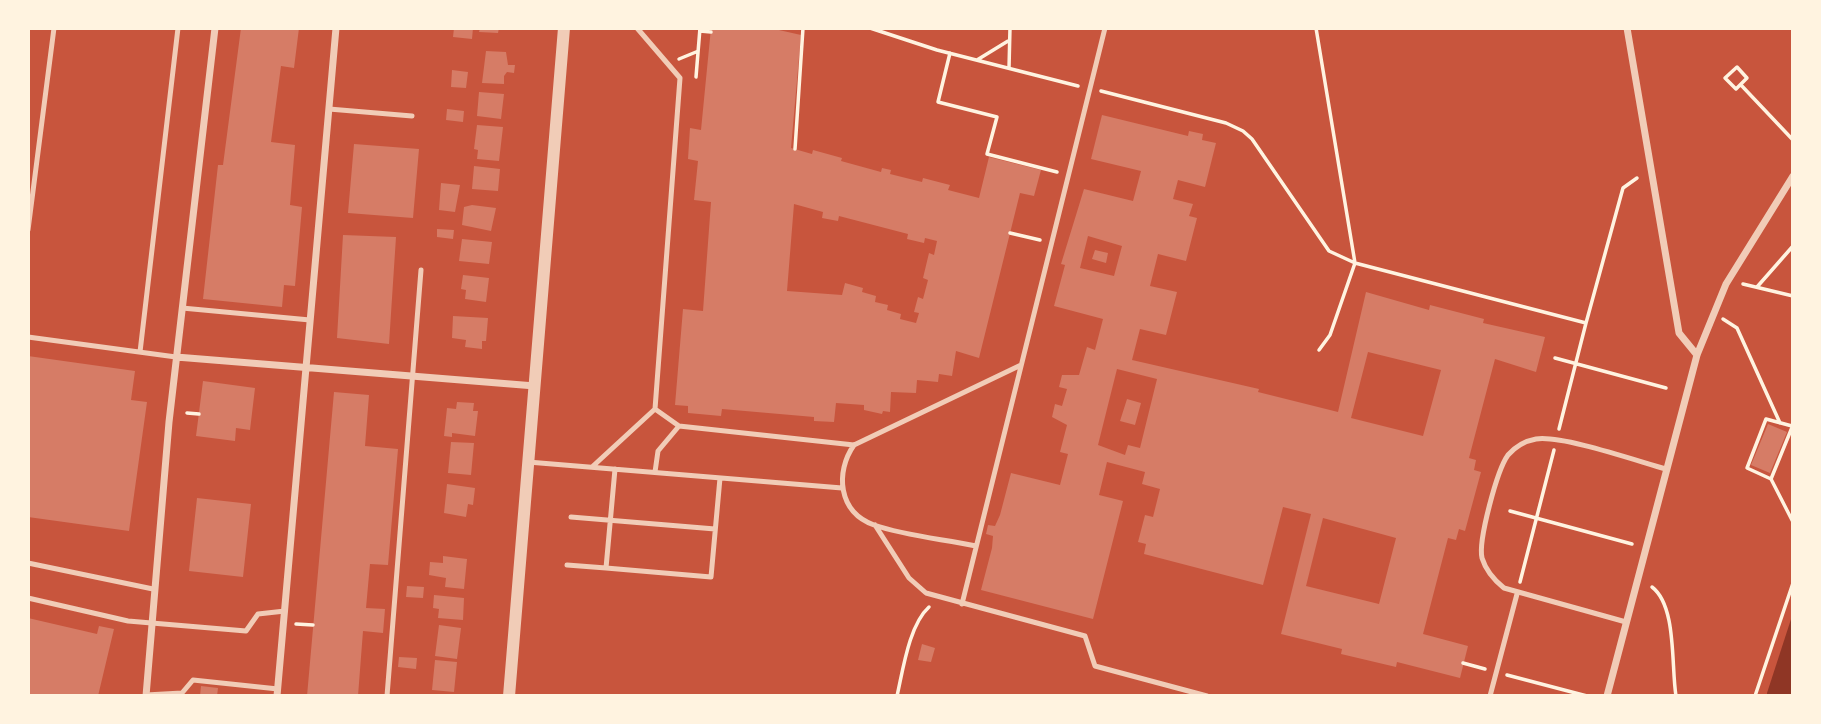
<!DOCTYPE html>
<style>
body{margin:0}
#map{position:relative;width:1821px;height:724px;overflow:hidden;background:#c8553d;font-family:"PT Serif",serif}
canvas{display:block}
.frame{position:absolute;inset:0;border:30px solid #fff3e0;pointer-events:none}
</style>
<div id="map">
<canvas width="1821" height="724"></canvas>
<div class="frame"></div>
</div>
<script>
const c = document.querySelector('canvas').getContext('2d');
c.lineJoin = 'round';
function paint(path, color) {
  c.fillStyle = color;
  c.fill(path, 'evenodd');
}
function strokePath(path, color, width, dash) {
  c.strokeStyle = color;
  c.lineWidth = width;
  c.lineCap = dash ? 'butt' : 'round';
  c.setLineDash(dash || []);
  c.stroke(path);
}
const water = new Path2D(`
 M1793,613v83h-26v-3z`);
const building = new Path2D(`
 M241,28h58l-5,40 -13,-2 -10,76 24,3 -5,60 12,2 -7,79 -11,-1 -2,22 -79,-8 15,-134h5z
 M454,28h19l-1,11 -19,-2z
 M480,28h19l-1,5 -19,-1z
 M711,28h59l31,7 -10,113 21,6 1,-4 29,8 -1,3 40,11 1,-4 9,2 -1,4 32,8 1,-4 27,7 -2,5 31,8 10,-41 52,13 -7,26 -14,-3 -41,165 -23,-7 -4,25 -13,-2 -1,8 -21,-2 -1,13 -25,-1 -1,20 -7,-1 -1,3 -18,-4v-5l-28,-2 -2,19 -20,-1v-4l-92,-8 -1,7 -33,-3v-7l-13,-1 8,-96 20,2 8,-109 -17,-2 4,-39 -10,-2 2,-31 11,2zM794,204l29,8 -1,6 16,3 1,-5 69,18 -1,5 17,4 1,-5 12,3 -3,14 -5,-2 -6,25 5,2 -5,19 -5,-2 -4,15 5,1 -3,10 -16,-4 1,-5 -14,-4 1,-5 -13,-3 1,-6 -14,-4 1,-4 -18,-5 -3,12 -55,-4z
 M486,51l20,1 2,13h7l-1,8 -7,-1 -3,4v8l-22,-1z
 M452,70l16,2 -2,16 -15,-1z
 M479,92l25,2 -3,25 -24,-3z
 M447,109l17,2 -1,11 -17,-2z
 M1102,115l86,21 1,-5 14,3 -1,6 14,3 -11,44 -27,-7 -5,19 20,5 -4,12 8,2 -11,43 -28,-7 -8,32 27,6 -11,43 -26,-6 -8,31 127,29 -1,3 80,20 28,-120 63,18 1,-5 54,14 -1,4 62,14 -9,35 -41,-13 -26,99 7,2 -2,10 7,2 -16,59 -6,-2 -3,11 -8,-2 -25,96 45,12 -8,32 -63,-16 -1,5 -55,-13 1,-5 -61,-15 30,-120 -28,-7 -20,78 -119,-31 2,-10 -8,-2 7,-27 8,2 7,-28 -18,-5 3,-12 -38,-10 -8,33 24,6 -30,118 -112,-29 11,-42 1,-12 -7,-2 2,-9 7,1 5,-11 11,-42 49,12 8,-31 -8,-2 7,-27 -15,-8 3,-13 7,2 5,-17 -8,-2 3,-12h17l8,-28 8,3 8,-31 -49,-13 11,-41 -4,-1 23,-75 49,12 8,-30 -50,-12zM1088,236l34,10 -8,30 -34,-8zM1368,352l73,18 -18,66 -72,-18zM1117,369l40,10 -17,69 -12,-3 -3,10 -27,-10zM1323,518l73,20 -17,66 -73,-18z
 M477,125l26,2 -4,34 -22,-2 1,-9 -4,-1z
 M354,144l65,5 -6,69 -65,-5z
 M474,166l26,3 -2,22 -26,-2z
 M441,183l19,2 -5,27 -16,-2z
 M472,205l24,3 -5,23 -29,-6 2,-18z
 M437,229l17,1 -1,9 -16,-2z
 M343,235l53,2 -7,107 -52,-6z
 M462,239l30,3 -3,22 -30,-3z
 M1095,250l13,3 -2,10 -14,-4z
 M463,275l26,3 -3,24 -21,-3 1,-9 -5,-1z
 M453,316l35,2 -2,23h-4v8l-17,-2 1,-7 -14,-2z
 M28,356l107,15 -4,29 16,2 -18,129 -101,-14z
 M203,381l52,7 -5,42 -14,-2 -1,13 -39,-5z
 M334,392l35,3 -4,51 33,3 -10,116 -18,-1 -4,44 19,1 -2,24 -20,-2 -5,65h-51z
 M1127,399l14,4 -6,22 -15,-4z
 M457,402l17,1 -1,8h5l-3,25 -23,-3v4l-8,-1 3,-28 9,1z
 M1768,424l19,8 -17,41 -19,-8z
 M451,442l23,1 -3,32 -23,-2z
 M447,484l28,4 -2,17 -5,-1 -2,13 -22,-4z
 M197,498l54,6 -8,73 -54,-6z
 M443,556l24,3 -3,30 -19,-2 1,-9 -17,-3 1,-13 13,1z
 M407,586l17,1 -1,11 -17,-1z
 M434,595l30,3 -1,22 -25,-2 1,-9 -6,-1z
 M28,618l69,16 2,-8 15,3 -16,67h-70z
 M439,625l22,3 -4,31 -22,-3z
 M922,644l13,4 -4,14 -13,-2z
 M399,657l18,1 -1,11 -18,-2z
 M435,660l22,2 -3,30 -22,-2z
 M201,686l17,2 -1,8h-17z`);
const path = new Path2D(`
 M870,28l67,22 141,36
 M1316,28l39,235 231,60 -27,106
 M700,31l11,1
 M950,53l-12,49 59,15 -10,37 70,18
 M679,59l17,-7
 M977,60l31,-19
 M1737,67l10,11 -11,11 -11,-11z
 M1009,68l1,-40
 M696,77l4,-49
 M1741,85l52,55
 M1101,91l125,32 17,8 9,8 77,112 26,12 -25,72 -11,15
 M795,149l8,-121
 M1010,233l30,7
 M1743,284l50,12
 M1757,287l36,-41
 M1793,300v3
 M1723,319l14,9 43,95
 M1586,323l37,-135 14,-10
 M1555,358l111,30
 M187,413l12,1
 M1793,425l-22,54 22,43
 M1771,479l-24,-11 19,-49 26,7
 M1510,511l122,33
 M1520,582l34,-132
 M1652,587c25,19 19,79 24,109
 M296,624l17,1
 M1463,663l22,6
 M1507,675l80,21
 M897,696c6,-26 12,-71 32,-89
 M1755,696l38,-113`);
const service = new Path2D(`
 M329,109l83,7
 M28,230l26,-202
 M182,308l128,12
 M28,337l148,20
 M140,352l38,-324
 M655,409l24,17 175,19 167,-80
 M854,445c-19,27 -16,67 20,80 32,11 69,14 102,21
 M528,462l314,26
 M592,467l63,-58 25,-331 -43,-50
 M615,469l-9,99 105,9 9,-99
 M655,472l3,-21 21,-25
 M571,517l144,12
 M875,525l34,53 17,15 159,43 10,30 112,30
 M28,563l125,26
 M567,565l39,3
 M28,598l100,23 118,10 12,-17 27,-3
 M962,604l143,-576
 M1626,622l-122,-34c-10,-8 -18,-17 -22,-30 -4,-17 15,-88 26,-103 7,-8 17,-14 28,-16 26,-4 101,22 130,30
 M146,695l36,-2 11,-13 85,9
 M387,696l34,-426
 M1490,696l27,-102`);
const minor = new Path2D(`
 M1627,28l52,305 18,22
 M176,357l359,29
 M146,696l23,-274 46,-394
 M277,696l59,-668
 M1607,696l90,-341 29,-71 67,-108`);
const tertiary = new Path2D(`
 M509,696l55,-668`);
paint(water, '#8f3625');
paint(building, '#d67c66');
strokePath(path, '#fff3e0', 3.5);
strokePath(service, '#f1ccb7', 5);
strokePath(minor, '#f1ccb7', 7);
strokePath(tertiary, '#f1ccb7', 12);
</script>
